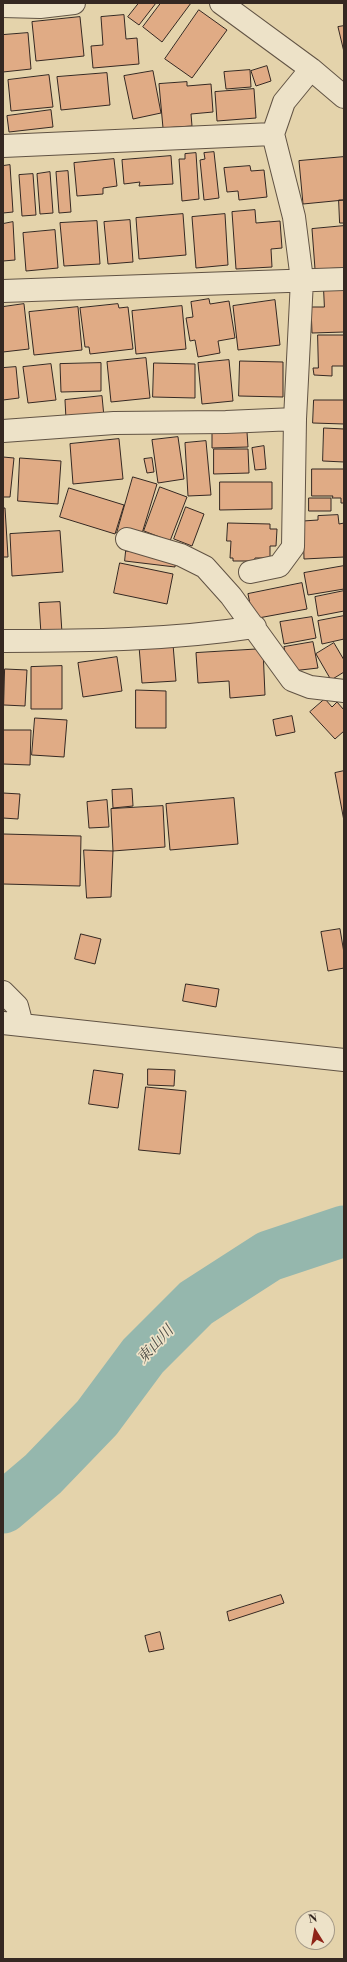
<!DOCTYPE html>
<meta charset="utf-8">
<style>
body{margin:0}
#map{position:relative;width:347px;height:1962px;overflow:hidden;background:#e4d3ab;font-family:"Libre Bodoni",serif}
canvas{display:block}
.frame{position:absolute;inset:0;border:4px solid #352822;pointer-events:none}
.north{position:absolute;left:295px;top:1910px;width:40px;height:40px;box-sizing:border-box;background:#ede2c8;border:1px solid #a39886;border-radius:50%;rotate:349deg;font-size:11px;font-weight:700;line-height:16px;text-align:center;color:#352822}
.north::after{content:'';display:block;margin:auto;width:14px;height:18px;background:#8f2418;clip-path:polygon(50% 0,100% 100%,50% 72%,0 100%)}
</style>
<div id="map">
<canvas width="347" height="1962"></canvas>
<div class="frame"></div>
<div class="north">N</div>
</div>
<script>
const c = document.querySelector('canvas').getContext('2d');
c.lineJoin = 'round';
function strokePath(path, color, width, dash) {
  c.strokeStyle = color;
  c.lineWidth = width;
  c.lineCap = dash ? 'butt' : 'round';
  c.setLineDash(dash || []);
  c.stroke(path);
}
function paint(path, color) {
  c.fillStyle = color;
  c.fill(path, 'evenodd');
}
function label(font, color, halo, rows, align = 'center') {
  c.font = font + ' "Libre Bodoni","Noto Serif JP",serif';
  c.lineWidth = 3.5;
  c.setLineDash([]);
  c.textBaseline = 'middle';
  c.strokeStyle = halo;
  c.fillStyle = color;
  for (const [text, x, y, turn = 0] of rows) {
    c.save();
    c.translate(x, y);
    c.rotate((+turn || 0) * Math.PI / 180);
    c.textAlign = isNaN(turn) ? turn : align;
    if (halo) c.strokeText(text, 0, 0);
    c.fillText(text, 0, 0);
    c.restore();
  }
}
const river = new Path2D(`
 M3,1508l40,-34 54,-56 46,-62 53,-53 73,-47 75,-25`);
const building = new Path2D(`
 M139,3h17l-17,22 -11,-8z
 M161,3h30l-29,39 -19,-15z
 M199,10l28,20 -35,48 -27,-19z
 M124,15l2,24 11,-1 2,26 -46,4 -2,-22 12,-1 -2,-28z
 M80,17l4,39 -48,5 -4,-39z
 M344,26v26l-6,-25z
 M28,33l3,36 -28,3v-37z
 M267,66l4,15 -15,5 -5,-15z
 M250,70l1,17 -25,2 -2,-17z
 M153,71l8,42 -28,6 -9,-43z
 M107,73l3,32 -49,5 -4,-33z
 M49,75l4,32 -42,4 -3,-31z
 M187,82v4l24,-2 2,28 -22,2 1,12 -29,2 -4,-44z
 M254,89l2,29 -39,3 -2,-29z
 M51,110l2,17 -44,5 -2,-16z
 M214,152l5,46 -15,2 -4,-40 5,-1 -1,-6z
 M196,153l3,46 -17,2 -3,-42h6v-5z
 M171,156l2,28 -34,2 1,-4 -16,2 -2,-24z
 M344,157v43l-41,4 -4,-43z
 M114,159l3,27 -14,2v6l-26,2 -3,-33z
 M10,165l3,47 -10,1v-47z
 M250,166l1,5 13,-1 3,27 -28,3 -1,-9 -11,1 -3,-24z
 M68,171l3,41 -12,1 -3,-41z
 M50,172l3,41 -13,1 -3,-40z
 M33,174l3,41 -14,1 -3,-41z
 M339,200h5v23h-4z
 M255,210l1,13 24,-2 2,27 -11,1 1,18 -36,2 -4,-57z
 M183,214l3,41 -47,4 -3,-41z
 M225,214l3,51 -32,3 -4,-51z
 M130,220l3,42 -25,2 -4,-42z
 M97,221l3,43 -36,2 -4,-43z
 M13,222l2,38 -12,1v-37z
 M344,226v42l-29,1 -3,-40z
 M55,230l3,38 -32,3 -3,-38z
 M324,290h20v42l-32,1 -1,-26h13z
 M209,299l1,5 19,-3 6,37 -17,3 2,12 -22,4 -3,-17 -5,1 -4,-23 7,-1 -2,-15z
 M275,300l5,45 -42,5 -5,-44z
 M24,304l5,45 -26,3v-45z
 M118,304l1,4 9,-1 5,42 -43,5 -1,-7h-4l-5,-39z
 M182,306l4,43 -50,5 -4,-43z
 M78,307l4,43 -48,5 -5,-43z
 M318,335h26v31h-12v10l-18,-1 -1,-7h5z
 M146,358l4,40 -39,4 -4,-40z
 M229,360l4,41 -31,3 -4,-41z
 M240,361l43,1v35l-44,-1z
 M101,363v28l-40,1 -1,-28z
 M154,363l41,1v34l-42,-1z
 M51,364l5,36 -28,3 -5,-36z
 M16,367l3,31 -16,2v-32z
 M102,396l2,21 -38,2 -1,-19z
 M314,400h30v24l-31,-1z
 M324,428l20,1v33l-21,-1z
 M247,432l1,15 -36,1v-15z
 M178,437l6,42 -26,4 -6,-43z
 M119,439l4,40 -50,5 -3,-40z
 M206,441l5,54 -23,1 -3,-53z
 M264,446l2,23 -11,1 -3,-22z
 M214,449h34l1,24 -35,1z
 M3,457l11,1 -4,39h-7z
 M20,458l41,3 -3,43 -40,-3z
 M152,458l2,14 -7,1 -3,-14z
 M312,469h32v34h-3v-5h-9l1,-2h-21z
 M133,477l24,7 -17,56 -23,-7z
 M220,482h52v27l-52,1z
 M160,487l27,10 -17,44 -26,-10z
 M69,488l55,17 -9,29 -55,-17z
 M309,498h22v13h-22z
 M186,507l18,7 -12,32 -18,-7z
 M3,508h2l3,49h-5z
 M338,515l1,9 5,-1v34l-40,2 -1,-38 15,-1v-4z
 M228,523l42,1v5h7l-1,17h-6v12h-15l-1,3h-21v-3h-3l1,-17h-4z
 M60,531l3,41 -51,4 -2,-42z
 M126,551l50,6 -1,10 -50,-6z
 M120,563l53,11 -6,30 -53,-11z
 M344,566v23l-36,6 -4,-22z
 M302,583l5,26 -54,10 -5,-25z
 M344,591v20l-26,5 -3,-19z
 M60,602l2,31 -21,1 -2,-31z
 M344,616v23l-22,5 -4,-23z
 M312,617l4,21 -32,6 -4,-22z
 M313,642l5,26 -26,3 -5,-9 -3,-15z
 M334,643l10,17v12l-13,8 -15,-26z
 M173,644l3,37 -34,2 -3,-37z
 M263,649l2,46 -35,3 -1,-17 -31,2 -2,-30z
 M117,657l5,34 -39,6 -5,-34z
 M62,666v43h-31v-42z
 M5,669l22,1 -2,36 -21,-1z
 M136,690l30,1v37h-30z
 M325,699l7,8 5,-5 7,8v21l-9,8 -25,-27z
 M292,716l3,16 -19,4 -3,-16z
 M35,718l32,2 -3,37 -32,-2z
 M3,730h28l-1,35 -27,-1z
 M344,771v50l-9,-48z
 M132,789l1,17 -20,2 -1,-18z
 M3,793l17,1 -2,25 -15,-1z
 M234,798l4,46 -68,6 -4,-46z
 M107,800l2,27 -20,1 -2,-26z
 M163,806l2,41 -52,4 -2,-42z
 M3,834l78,2 -1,50 -77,-2z
 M84,850l29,1 -2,46 -24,1z
 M340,929l4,24v15l-16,3 -7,-39z
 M81,934l20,5 -6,25 -20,-5z
 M186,984l33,5 -3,18 -33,-6z
 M148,1069l27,1 -1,16 -26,-1z
 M94,1070l29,4 -5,34 -29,-4z
 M146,1087l40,4 -6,63 -41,-4z
 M281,1595l3,8 -55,18 -2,-9z
 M160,1632l4,17 -15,3 -4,-16z`);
const minor = new Path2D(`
 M221,3l90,66 33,28
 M3,6l37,1 34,-4
 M3,146l270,-12
 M3,291l341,-12
 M3,431l111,-8 112,-1 69,-3
 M127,539l54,16 24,12 26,29 61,84 18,7 34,4
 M250,572l29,-6 14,-19 2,-128 7,-139 -8,-63 -21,-83 11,-32 27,-33
 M3,641c84,0 168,-1 252,-14
 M3,992l14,14 5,19
 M3,1023l341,37`);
const waterNames = [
 ["東山川",156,1345,-47]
];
strokePath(river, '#95b7ad', 51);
paint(building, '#e0ab85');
strokePath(building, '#352822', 1);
strokePath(minor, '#615344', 24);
strokePath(minor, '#ede2c8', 22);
label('italic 15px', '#4d4c45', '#ede2c8', waterNames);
</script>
